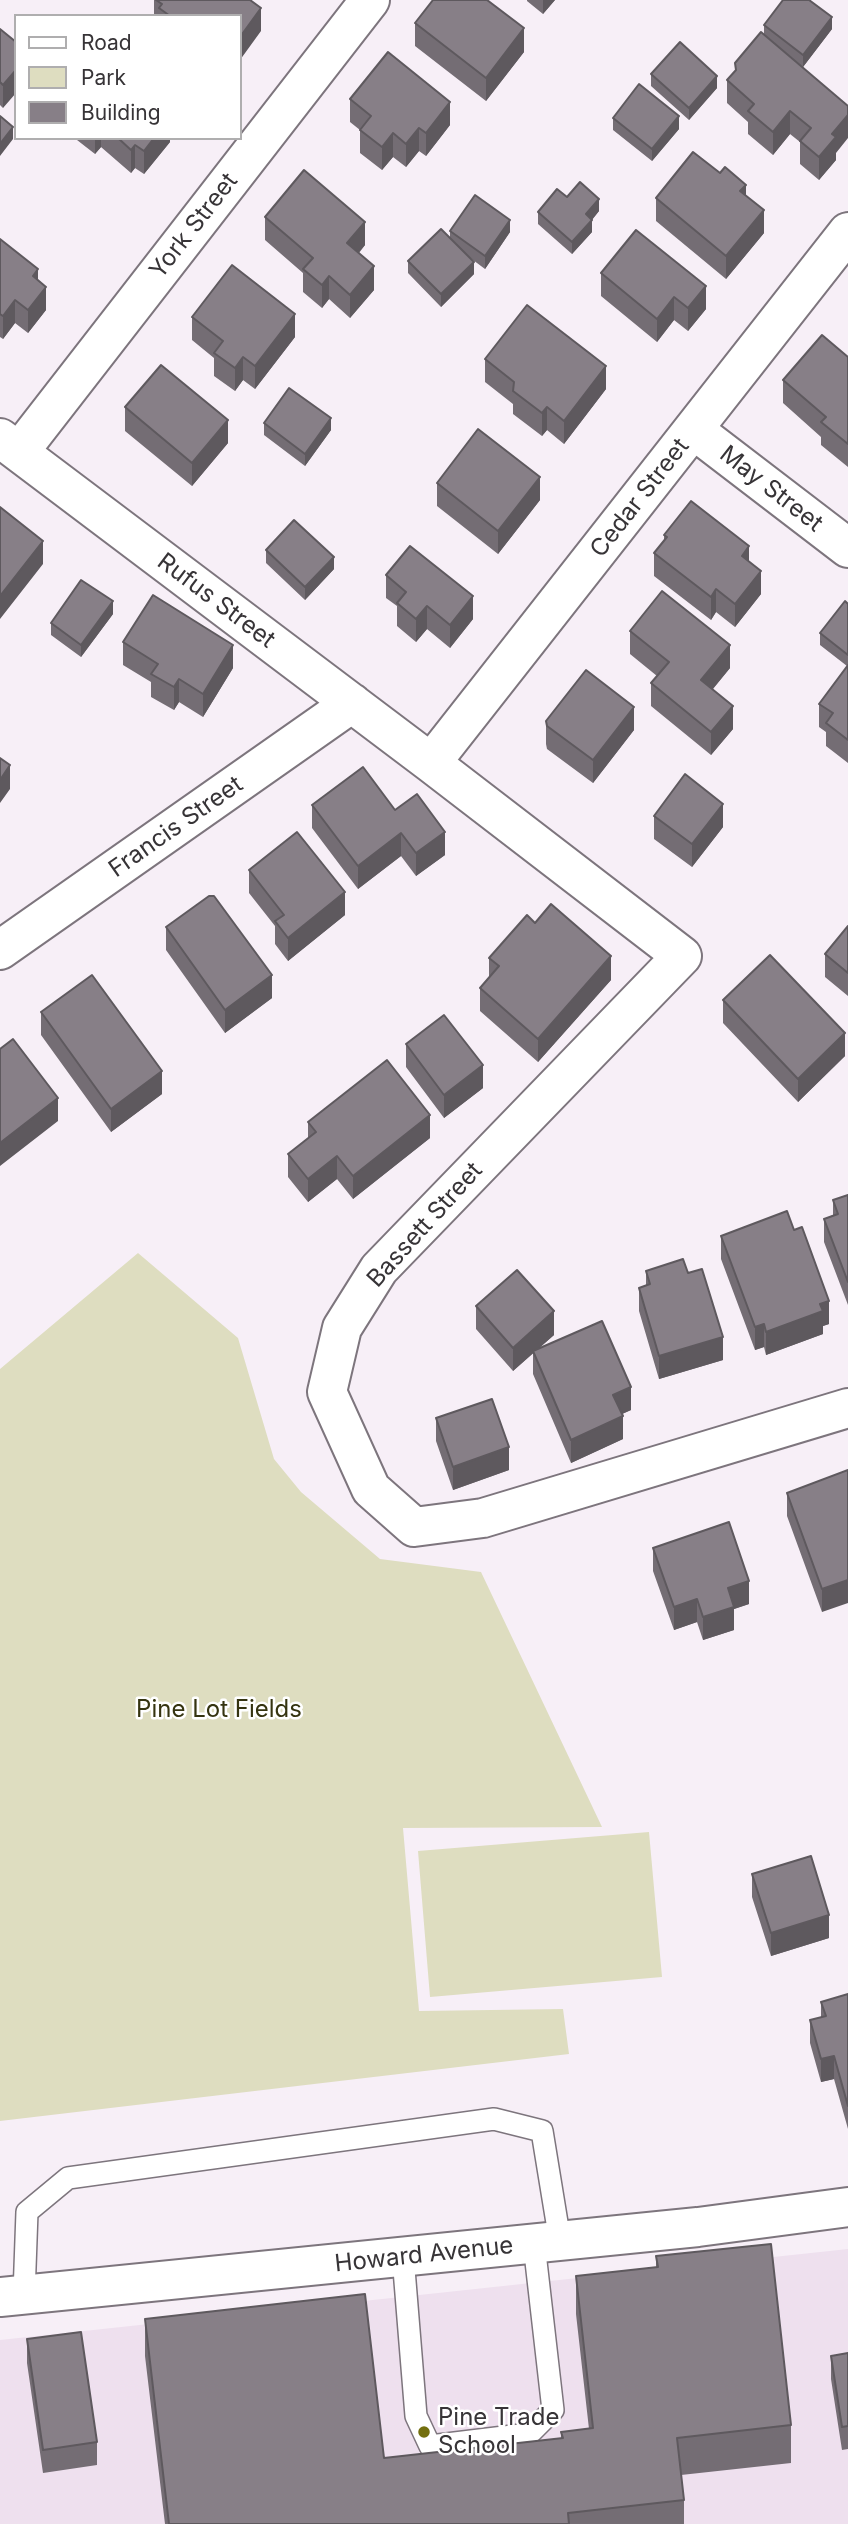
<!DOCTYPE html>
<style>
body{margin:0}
#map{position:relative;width:848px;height:2524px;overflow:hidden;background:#f7eff7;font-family:Inter,sans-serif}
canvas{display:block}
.legend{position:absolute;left:14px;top:14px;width:228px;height:126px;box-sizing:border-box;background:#fff;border:2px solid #afaeaf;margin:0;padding:9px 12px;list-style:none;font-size:21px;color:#373437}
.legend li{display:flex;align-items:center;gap:14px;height:35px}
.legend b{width:35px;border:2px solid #afaeaf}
</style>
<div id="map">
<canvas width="848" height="2524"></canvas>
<ul class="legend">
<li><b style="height:9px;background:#fff"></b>Road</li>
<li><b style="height:19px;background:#deddc0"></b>Park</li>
<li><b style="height:19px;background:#877f87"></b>Building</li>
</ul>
</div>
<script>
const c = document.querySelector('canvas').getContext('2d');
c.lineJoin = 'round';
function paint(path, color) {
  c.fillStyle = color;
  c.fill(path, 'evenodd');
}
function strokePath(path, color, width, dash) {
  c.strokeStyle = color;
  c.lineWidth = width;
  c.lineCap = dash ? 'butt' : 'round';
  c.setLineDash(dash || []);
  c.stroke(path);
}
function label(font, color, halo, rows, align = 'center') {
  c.font = font + ' Inter,sans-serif';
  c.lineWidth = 5;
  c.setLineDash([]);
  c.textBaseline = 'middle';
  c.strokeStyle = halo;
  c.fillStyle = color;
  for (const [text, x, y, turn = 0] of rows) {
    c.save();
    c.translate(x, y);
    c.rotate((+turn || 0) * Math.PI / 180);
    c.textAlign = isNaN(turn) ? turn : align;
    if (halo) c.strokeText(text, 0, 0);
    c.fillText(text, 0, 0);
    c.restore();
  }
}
const built = new Path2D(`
 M848,2249v275h-848v-184z`);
const green = new Path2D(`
 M138,1253l100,85 36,121 27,33 79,67 101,13 121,255 -199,1 16,183 144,-2 6,45 -569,67v-752z
 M649,1832l13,145 -232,20 -12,-146z`);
const service = new Path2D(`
 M403,2257l13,159 14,30 99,-12 24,-24 -19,-166
 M24,2295l3,-83 41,-34 426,-59 48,12 18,110`);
const minor = new Path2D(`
 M694,430l154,118
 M0,438l431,325 251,193 -303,313 -37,59 -15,64 44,97 43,38 69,-9 365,-110
 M19,452l351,-452
 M431,763l417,-531
 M0,950l352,-247
 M0,2297l698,-70 150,-20`);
const wall = new Path2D(`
 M154,0h96l11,31 -21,-15h-86z
 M527,0h28l-12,14 -16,-13z
 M415,23l109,29 -38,49 -71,-55z
 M764,25l68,4 -29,38 33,86v7l-17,20 -19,-16v-22l-10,-8 -17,21 -25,-21v-12l-21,-19v-23l8,-9v-8l29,-29z
 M0,29l16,13 -13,66 -3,-3z
 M651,74l66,14 -28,32 -38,-34z
 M350,99l100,26 -24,31 -7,-5 -13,16 -13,-10 -11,13 -22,-17v-23l-10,-8z
 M613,118l66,11 -27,32 -39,-31z
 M77,138h93v4l-26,32 -9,-6 -4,5 -30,-26 -6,7 -18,-14z
 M746,196l18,37 -38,46 -70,-58v-23z
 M567,197l32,14 -7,9v12l-20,22 -34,-30v-12z
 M265,217l100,28 -6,8 15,37 -24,28 -21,-19 -7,9 -19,-16v-19l-38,-33z
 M636,230l70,79 -18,22 -14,-11 -17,22 -56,-46v-23z
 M450,231l60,1 -25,37 -16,-12 5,17 -33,33 -33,-34v-12l42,-23z
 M0,239l38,41 8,30 -18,23 -13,-10 -12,16 -3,-2z
 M192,317l103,20 -40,52 -12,-9 -8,11 -21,-15v-18l-22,-18z
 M848,357v110l-27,-22v-8l-38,-34v-23z
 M485,359l121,30 -42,55 -17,-14 -5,6 -29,-22v-10l-28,-22z
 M125,407l103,36 -36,43 -67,-55z
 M264,423l67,7 -26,36 -41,-31z
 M437,483l103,17 -42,54 -61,-48z
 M664,535l85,26 12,33 -26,33 -19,-15 -5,8 -57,-44v-23l10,-13z
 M266,550l68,19 -29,31 -39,-37z
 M386,575l87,44 -23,29 -23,-19 -11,13 -19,-16v-20l-11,-8z
 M848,604v159l-22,-17v-14l-7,-5v-23l28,-38 -27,-21v-12z
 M113,614l-32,43 -30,-22v-12z
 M630,631l100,37 -17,21 20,40 -22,26 -60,-49v-23l6,-7 -27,-22z
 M123,642l110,26 -30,49 -24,-15 -5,8 -23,-13v-15l-28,-17z
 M546,721l88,9 -41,53 -46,-34 -1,-5z
 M312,805l83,5 50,45 -29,21 -15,-20 -43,33 -46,-61z
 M654,816l69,11 -31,40 -38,-28z
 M249,870l96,45 -57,46 -13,-17v-18l-26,-33z
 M535,923l76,57 -73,82 -58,-51v-23l9,-11v-19z
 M848,926v70l-23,-19v-23z
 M166,927l106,71 -47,35 -59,-83z
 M723,1000l122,56 -47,46 -75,-79z
 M41,1012l121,82 -51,38 -70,-97z
 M406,1044l77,44 -39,30 -38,-51z
 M308,1122l122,16 -77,61 -16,-20 -29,23 -20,-25v-23l20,-16z
 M848,1195v110l-24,-63v-23l9,-4v-15z
 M721,1236l108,88 -6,2v8l-57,21 -2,-8 -9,3 -34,-91z
 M646,1271l42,2 35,87 -64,19 -20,-68v-23l7,-3z
 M476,1306l78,29 -16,14 93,61 -9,4 1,25 -52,24 -38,-89v-21l-20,18 -37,-42z
 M436,1418l73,52 -56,20 -17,-49z
 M848,1470l-26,142 -35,-96v-23z
 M653,1548l96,56 -15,5v21l-31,10 -6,-18 -23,8 -21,-59z
 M752,1874l77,64 -58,18 -19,-59z
 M848,1994v135l-14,-50 -13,3 -11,-39v-23l11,-3v-15z
 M656,2256l135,169v38l-110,12 3,25v24h-519l-20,-168v-37l239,139 177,-20v-6l28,-3 -13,-115v-38l80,-9z
 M27,2339l70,103v23l-54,8 -16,-110z
 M848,2353v96l-6,1 -11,-71v-23z`);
const shadedWall = new Path2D(`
 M543,0h12l-12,14z
 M261,8v23l-21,29v-23z
 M832,17v12l-29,38v-12z
 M524,28v24l-38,49v-23z
 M16,70v23l-13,15v-23z
 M717,76v12l-28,32v-12z
 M450,102v23l-24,31v-23z
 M790,111v23l-17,21v-23z
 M848,115v23l-12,15v7l-17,20v-23l13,-23z
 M679,116v13l-27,32v-12z
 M13,127v12l-13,17v-12z
 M419,128v23l-13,16v-23z
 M393,133v24l-11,13v-23z
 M95,138h6v9l-6,7z
 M154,138h16v4l-26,32v-23z
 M135,145v23l-4,5v-23z
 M746,185v23l-6,-17z
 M599,199v12l-9,11 2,-2v12l-20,22v-12l14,-28z
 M764,210v23l-38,46v-23z
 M510,220v12l-25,37v-13z
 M365,222v23l-18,21v-23z
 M474,262v12l-33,33v-13z
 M374,266v24l-24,28v-23z
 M38,269v23l-5,-16z
 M329,276v23l-7,9v-23z
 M706,286v23l-18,22v-23z
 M46,287v23l-18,23v-23z
 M674,297v23l-17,22v-23z
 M15,300v23l-12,16v-23z
 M295,314v23l-40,52v-23z
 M243,357v23l-8,11v-23z
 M606,366v23l-42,55v-23z
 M547,407v23l-5,6v-23z
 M331,418v12l-26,36v-12z
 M228,420v23l-36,43v-23z
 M540,477v23l-42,54v-23z
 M43,541v23l-43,55v-23z
 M749,546v23l-7,-13z
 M334,557v12l-29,31v-13z
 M761,571v23l-26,33v-23z
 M716,589v23l-5,8v-23z
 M473,596v23l-23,29v-23z
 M113,601v13l-32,43v-12z
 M427,606v23l-11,13v-23z
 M233,645v23l-30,49v-23z
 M730,645v23l-29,35v-23z
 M179,679v23l-5,8v-23z
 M733,706v23l-22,26v-23z
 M634,707v23l-41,53v-23z
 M10,765v24l-10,14v-23z
 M723,804v23l-31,40v-23z
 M445,832v23l-29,21v-23z
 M401,833v23l-43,33v-23z
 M345,892v23l-57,46v-23z
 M611,956v24l-73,82v-23z
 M272,975v23l-47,35v-23z
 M845,1033v23l-47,46v-23z
 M483,1065v23l-39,30v-23z
 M162,1071v23l-51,38v-23z
 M58,1098v23l-58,45v-23z
 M430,1115v23l-77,61v-23z
 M337,1156v23l-29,23v-23z
 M829,1301v23l-6,2v8l-57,21v-23l54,-28z
 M554,1311v24l-41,36v-23z
 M764,1324v23l-9,3v-23z
 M723,1337v23l-64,19v-23z
 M631,1387v23l-18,8v-23z
 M623,1416v23l-52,24v-23z
 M509,1447v23l-56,20v-23z
 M848,1580v23l-26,9v-23z
 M749,1581v23l-15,5v21l-31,10v-23l25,-29z
 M697,1599v23l-23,8v-23z
 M829,1915v23l-58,18v-23z
 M834,2056v23l-13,3v-23z`);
const building = new Path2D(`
 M156,0h94l11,8 -21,29v-21h-70l-11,-8 3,-4z
 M433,0h54l37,28 -38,50 -71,-55z
 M783,0h26l23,17 -29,38 -39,-30z
 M0,29l16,13v28l-13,15 -3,-3z
 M761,32l87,74v9l-16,19 4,3 -17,20 -19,-16 11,-13 -21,-17 -17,21 -25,-21 6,-7 -27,-24 9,-10 -1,-7z
 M680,42l37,34 -28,32 -38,-34z
 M388,52l62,50 -24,31 -7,-5 -13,16 -13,-11 -11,14 -22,-17 11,-14 -21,-17z
 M639,84l40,32 -27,33 -39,-31z
 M0,116l13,11 -13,17z
 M118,138h36l-10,13 -9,-6 -4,5z
 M693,152l27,21 5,-6 21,18 -6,6 24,19 -38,46 -70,-58z
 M304,170l61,52 -18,21 27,23 -24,29 -21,-19 -7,9 -19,-16 10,-11 -48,-41z
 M580,182l19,17 -13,15 6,6 -20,22 -34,-30 19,-23 10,8z
 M475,195l35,25 -25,36 -35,-25z
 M441,229l33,33 -33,32 -33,-33z
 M636,230l70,56 -18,22 -14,-11 -17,22 -56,-46z
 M0,239l38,30 -5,7 13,11 -18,23 -13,-10 -12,16 -3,-2z
 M232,265l63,49 -40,52 -12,-9 -8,11 -21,-15 9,-12 -31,-24z
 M527,305l79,61 -42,55 -17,-14 -5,6 -29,-22 1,-9 -29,-23z
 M822,335l26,22v87l-27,-22 5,-5 -43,-37z
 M161,365l67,55 -36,43 -67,-56z
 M289,388l42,30 -26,36 -41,-31z
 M478,429l62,48 -42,54 -61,-48z
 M691,501l58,45 -7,10 19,15 -26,33 -19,-15 -5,8 -57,-44 13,-16 -3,-2z
 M0,507l43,34 -43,55z
 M294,520l40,37 -29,30 -39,-37z
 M410,546l63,50 -23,29 -23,-19 -11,13 -19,-16 9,-11 -20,-17z
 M81,580l32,21 -32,44 -30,-22z
 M662,591l68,54 -29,35 32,26 -22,26 -60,-49 18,-21 -39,-31z
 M153,595l80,50 -30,49 -24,-15 -5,8 -23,-13 7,-10 -35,-22z
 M845,601l3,3v51l-28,-22z
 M848,665v75l-22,-17 7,-10 -14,-9z
 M586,670l48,37 -41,53 -46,-34 -1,-5z
 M0,758l10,7 -10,15z
 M363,767l32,43 22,-16 28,38 -29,21 -15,-20 -43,33 -46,-61z
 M685,774l38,30 -31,40 -38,-28z
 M297,832l48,60 -57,46 -13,-17 9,-6 -35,-45z
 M209,896h5l58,79 -47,35 -59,-83z
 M551,904l60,52 -73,83 -58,-51 19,-22 -10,-8 38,-43 8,8z
 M848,926v47l-23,-19z
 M770,955l75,78 -47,46 -75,-79z
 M92,975l70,96 -51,38 -70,-97z
 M444,1015l39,50 -39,30 -38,-51z
 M13,1039l45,59 -58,45v-94z
 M387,1060l43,55 -77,61 -16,-20 -29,23 -20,-25 28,-22 -8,-10z
 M848,1195v87l-24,-63 14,-5 -5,-14z
 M787,1211l7,19 8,-3 27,74 -9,3 3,7 -57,21 -2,-8 -9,3 -34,-91z
 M683,1259l5,14 14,-4 21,68 -64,19 -20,-68 11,-4 -4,-13z
 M517,1270l37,41 -41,37 -37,-42z
 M602,1321l29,66 -18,8 10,21 -52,24 -38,-89z
 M492,1399l17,48 -56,20 -17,-49z
 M848,1470v110l-26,9 -35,-96z
 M729,1522l20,59 -21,7 6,19 -31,10 -6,-18 -23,8 -21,-59z
 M811,1856l18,59 -58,18 -19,-59z
 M848,1994v112l-14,-50 -13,3 -11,-39 16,-4 -5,-14z
 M771,2244l20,181 -114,13 7,62 -116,13 1,11h-400l-24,-205 220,-25 19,164 179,-20 -2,-6 32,-4 -17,-152 82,-9 -2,-11z
 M81,2332l16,110 -54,8 -16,-111z
 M848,2353v73l-6,1 -11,-71z`);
const markers = [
 [424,2432,7,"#736f0f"]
];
const streetNames = [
 ["York Street",194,226,-52],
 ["May Street",771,489,38],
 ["Cedar Street",640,498,-52],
 ["Rufus Street",216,601,37],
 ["Francis Street",176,827,-35],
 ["Bassett Street",425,1225,-48],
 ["Howard Avenue",424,2255,-6]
];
const parkNames = [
 ["Pine Lot Fields",219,1710]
];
const poiNames = [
 ["Pine Trade",438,2418],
 ["School",438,2446]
];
paint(built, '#eee0ee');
paint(green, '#deddc0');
strokePath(service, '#7d757d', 24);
strokePath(minor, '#7d757d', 42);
strokePath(service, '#fff', 21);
strokePath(minor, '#fff', 38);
paint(wall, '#746d74');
paint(shadedWall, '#5e595e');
paint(building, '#877f87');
strokePath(building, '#5e595e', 2);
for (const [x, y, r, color] of markers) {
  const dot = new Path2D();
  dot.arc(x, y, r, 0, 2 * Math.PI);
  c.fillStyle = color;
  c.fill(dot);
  strokePath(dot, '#fff', 2.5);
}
label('24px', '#373437', '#fff', streetNames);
label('24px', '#353410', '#fff', parkNames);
label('24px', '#373437', '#fff', poiNames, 'left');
</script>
